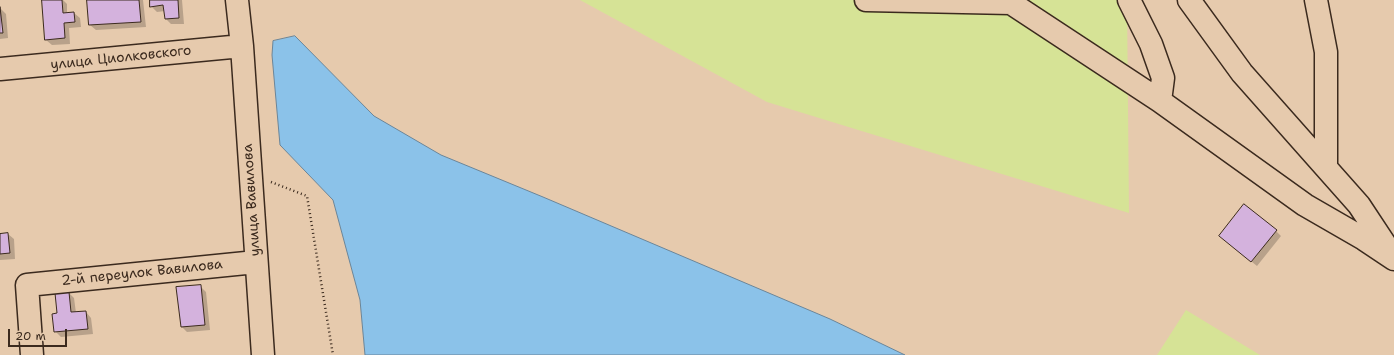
<!DOCTYPE html>
<meta charset="utf-8">
<style>
body{margin:0}
#map{position:relative;width:1394px;height:355px;overflow:hidden;background:#e6caad;font-family:"Shantell Sans",sans-serif}
canvas{display:block}
.scale{position:absolute;left:8px;top:329px;width:59px;height:18px;box-sizing:border-box;border:2px solid #3b2a1e;border-top:0;padding-left:5px;font-size:12px;line-height:14px;white-space:nowrap;color:#3b2a1e;-webkit-text-stroke:3px #e6caad;paint-order:stroke}
</style>
<div id="map">
<canvas width="1394" height="355"></canvas>
<div class="scale">20 m</div>
</div>
<script>
const c = document.querySelector('canvas').getContext('2d');
c.lineJoin = 'round';
function paint(path, color) {
  c.fillStyle = color;
  c.fill(path, 'evenodd');
}
function strokePath(path, color, width, dash) {
  c.strokeStyle = color;
  c.lineWidth = width;
  c.lineCap = dash ? 'butt' : 'round';
  c.setLineDash(dash || []);
  c.stroke(path);
}
function label(font, color, halo, rows, align = 'center') {
  c.font = font + ' "Shantell Sans",sans-serif';
  c.lineWidth = 3;
  c.setLineDash([]);
  c.textBaseline = 'middle';
  c.strokeStyle = halo;
  c.fillStyle = color;
  for (const [text, x, y, turn = 0] of rows) {
    c.save();
    c.translate(x, y);
    c.rotate((+turn || 0) * Math.PI / 180);
    c.textAlign = isNaN(turn) ? turn : align;
    if (halo) c.strokeText(text, 0, 0);
    c.fillText(text, 0, 0);
    c.restore();
  }
}
const green = new Path2D(`
 M580,0h547l2,213 -362,-111z
 M1186,310l74,45h-103z`);
const water = new Path2D(`
 M295,36l79,80 67,39 102,42 287,122 75,36h-540l-5,-55 -27,-100 -53,-55 -8,-90 1,-14z`);
const shadow = new Path2D(`
 M48,0h15l4,4v9h7l6,5 1,9 -12,1 1,16 -18,1 -6,-5z
 M88,0h55l3,27 -50,3 -6,-5z
 M151,0h31l2,24h-13l-5,-5 -1,-8 -8,1 -6,-6z
 M0,8l6,6 2,24 -8,1z
 M1276,231l5,5 -24,30 -31,-25z
 M8,234l6,5 1,20 -15,1v-25z
 M200,286l6,6 4,38 -23,2 -5,-5z
 M69,293l5,5 2,15 10,-1 5,6 2,16 -32,3 -6,-6 3,-17z`);
const building = new Path2D(`
 M42,0h20l1,13 11,-1 1,10 -11,1 1,15 -20,2z
 M87,0h52l2,22 -52,3z
 M150,0h28l1,18 -14,1 -2,-14 -13,2z
 M0,7l3,26h-3z
 M1244,204l33,26 -26,32 -32,-26z
 M8,233l2,20 -10,1v-20z
 M201,285l4,40 -24,2 -5,-40z
 M69,292l2,20 15,-1 2,18 -34,3 -2,-18 5,-1 -2,-20z`);
const path = new Path2D(`
 M271,182l36,14 26,159`);
const minor = new Path2D(`
 M237,0l5,46 21,309
 M866,0l145,3 149,98 145,104 59,34 30,20
 M1129,0l22,44 12,34 -3,23
 M1189,0l53,73 117,132 31,47
 M1316,0l10,52v115
 M0,69l242,-23
 M32,355l-5,-70 229,-23`);
const streetNames = [
 ["улица Циолковского",121,58,-6],
 ["улица Вавилова",252,200,-94],
 ["2-й переулок Вавилова",142,273,-6]
];
paint(green, '#d6e396');
paint(water, '#8bc2e9');
strokePath(water, '#6b8598', 1);
paint(shadow, '#0003');
paint(building, '#d4b2dd');
strokePath(building, '#3b2a1e', 1);
strokePath(minor, '#3b2a1e', 25);
strokePath(path, '#3b2a1e', 2.5, [1, 3]);
strokePath(minor, '#e6caad', 22);
label('14px', '#3b2a1e', '#e6caad', streetNames);
</script>
